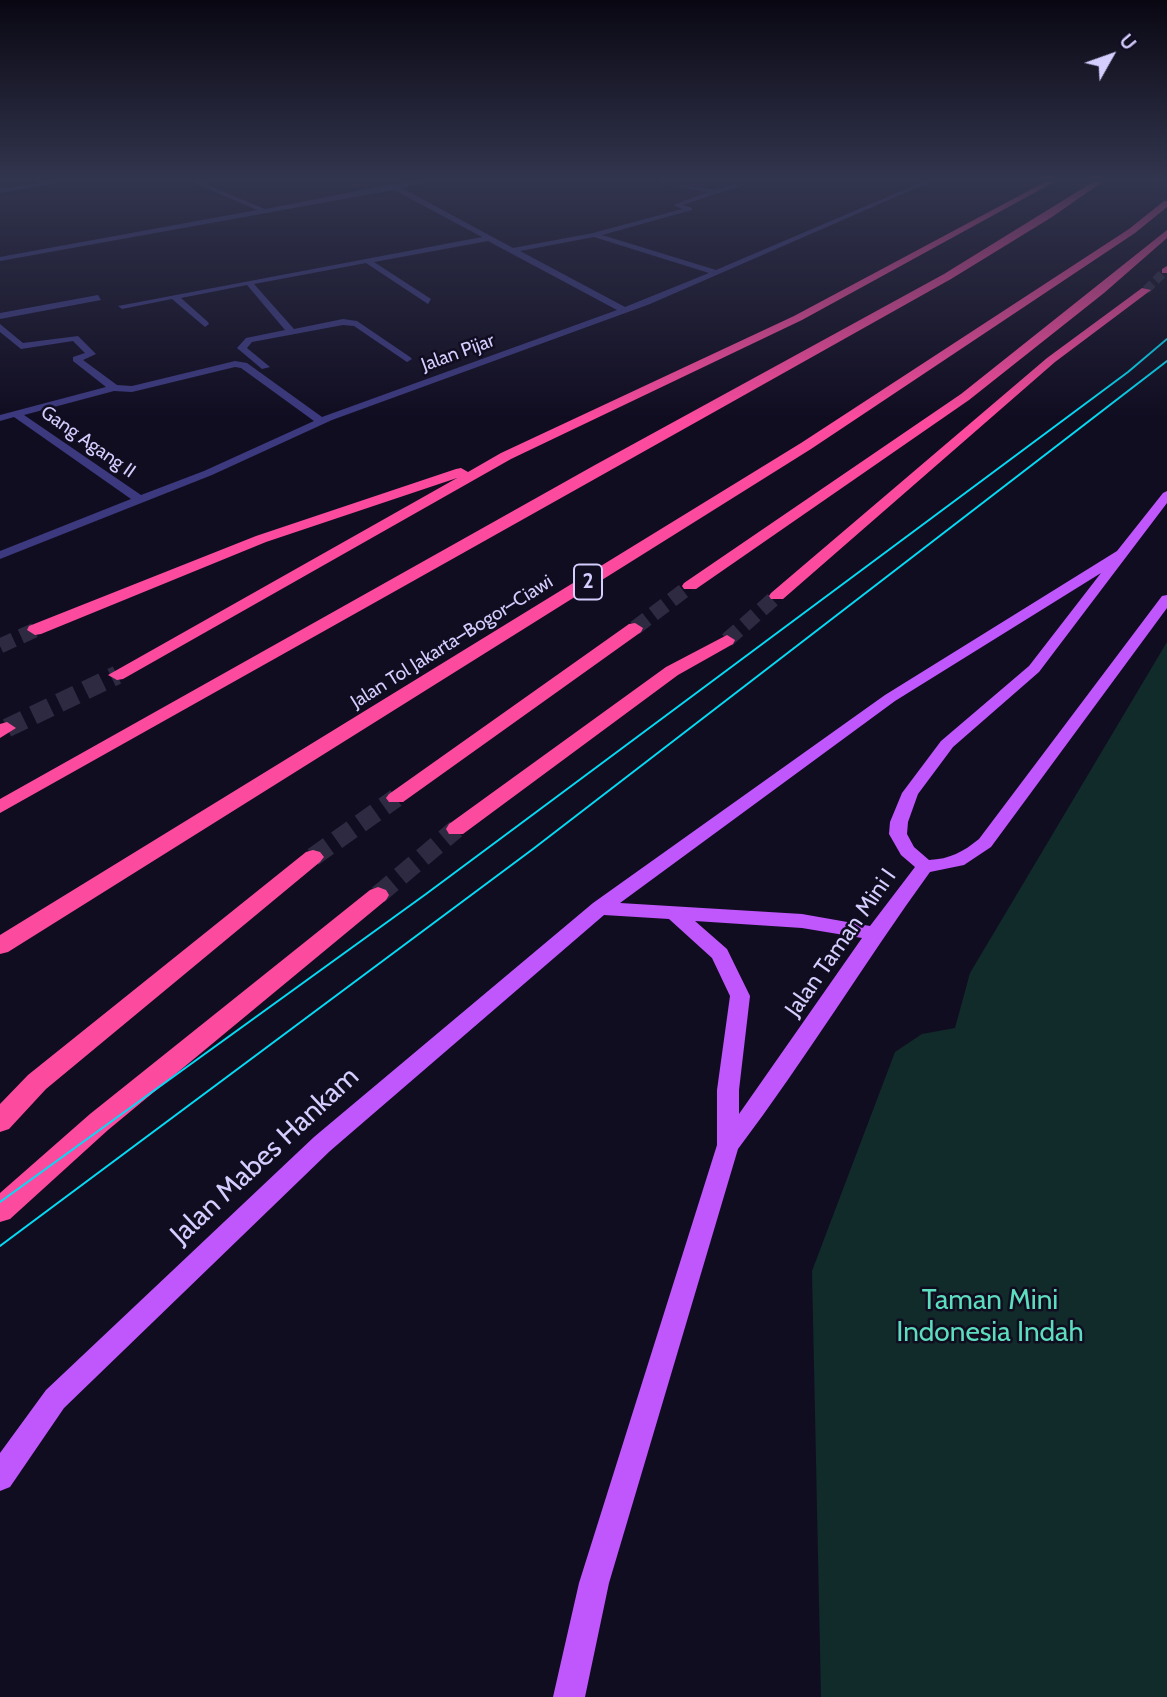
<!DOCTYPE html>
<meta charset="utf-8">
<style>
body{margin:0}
#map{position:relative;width:1167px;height:1697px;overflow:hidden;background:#110d21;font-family:Cabin,sans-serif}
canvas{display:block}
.north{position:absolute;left:1076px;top:21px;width:70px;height:70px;-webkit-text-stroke:5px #110d21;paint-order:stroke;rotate:50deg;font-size:19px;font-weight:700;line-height:28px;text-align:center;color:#d4cefe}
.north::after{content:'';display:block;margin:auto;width:24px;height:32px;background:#d4cefe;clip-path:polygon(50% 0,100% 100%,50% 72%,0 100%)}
</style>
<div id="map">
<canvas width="1167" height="1697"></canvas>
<div class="north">U</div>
</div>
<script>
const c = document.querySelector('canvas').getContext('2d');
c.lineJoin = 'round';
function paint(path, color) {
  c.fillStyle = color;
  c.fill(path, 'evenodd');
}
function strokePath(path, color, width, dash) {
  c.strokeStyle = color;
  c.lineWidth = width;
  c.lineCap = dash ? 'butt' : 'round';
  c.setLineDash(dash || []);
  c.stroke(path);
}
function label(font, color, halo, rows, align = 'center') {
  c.font = font + ' Cabin,sans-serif';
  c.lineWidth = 5;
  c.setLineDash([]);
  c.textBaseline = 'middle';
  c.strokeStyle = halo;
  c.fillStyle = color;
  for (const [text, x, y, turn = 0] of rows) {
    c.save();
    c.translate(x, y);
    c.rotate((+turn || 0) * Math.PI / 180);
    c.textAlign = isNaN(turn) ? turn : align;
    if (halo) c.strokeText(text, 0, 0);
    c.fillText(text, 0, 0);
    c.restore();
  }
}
const green = new Path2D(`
 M1167,642v1055h-346l-9,-426 83,-219 27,-18 33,-6 15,-55z`);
const motorwayTunnelFar2 = new Path2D(`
 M1146,290l19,-19`);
const motorwayTunnelFar1 = new Path2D(`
 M635,628l55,-42
 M727,640l50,-44
 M0,646l35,-16`);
const motorwayTunnel = new Path2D(`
 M7,728l110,-53
 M313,857l83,-59
 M378,895l78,-66`);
const minor = new Path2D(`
 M47,182h13l-60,11v-4z
 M192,182h8l65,27 127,-25 37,-2 -27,6 111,60 80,-15 89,-24 -9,-4 35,-13 -56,-10 63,8 36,-8 -68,23 9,3v2l-90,25 114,35 206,-88h8l-280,122 -318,116 -120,55 -212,84v-8l131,-52 -117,-82 -14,4v-6l106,-28 -33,-26v-4l12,-4 -12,-12 -52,8 -21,-17v-8l23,19 55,-7 18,18 -13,6 34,25 15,1 103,-25 12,2 75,54 295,-107 -129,-69 -114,21 57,37 -3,5 -62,-41 -112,21 40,45 49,-10 14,2 53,36 2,2 -5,3 -53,-36 -11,-1 -91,17 -5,6 23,19 -8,2 -25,-21 9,-10 39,-8 -38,-45 -66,13 27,24 1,2 -4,3 -33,-28 -50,10 -4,-3 364,-69 -88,-47 -394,71v-4l257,-47zM594,237l115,36 -84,34 -105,-56zM235,367l6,1 73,53 -110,50 -63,24 -117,-80 90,-24 18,1z
 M98,295l3,5 -101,19v-6z`);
const primary = new Path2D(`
 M1167,491v12l-128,169 -86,75 -35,47 -10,28 -1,12 7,13 15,13c21,-1 34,-8 50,-21l183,-243 5,-1v13l-176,239 -27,18 -34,7c-66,91 -124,187 -192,277l-129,434 -24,114h-32l26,-114 138,-438v-55l13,-94 -18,-38 -43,-39 -65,-4 -274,236 -266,257 -54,79 -10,4v-38l46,-63 268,-253 279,-234 292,-208 232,-144 46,-58zM1101,573l-72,93 -88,75 -39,52 -12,29 -1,12 12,21 14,12 -45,59 -68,-12 -182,-11 275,-202zM695,921l107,7 60,10 -123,176v-24l11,-94 -23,-47z`);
const motorway = new Path2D(`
 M1045,182h9l-252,138 -291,139 -388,220 -6,1 -9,-5 349,-197 -191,64 -225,92 -6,1 -8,-5 2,-4 227,-90 200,-67 5,-1 7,4 33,-19 293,-137z
 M1093,182h9l-50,35 -101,62 -951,534v-14l595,-334 349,-191z
 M1164,201h3v6l-32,26 -324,216 -803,503 -8,2v-19l801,-492 328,-214z
 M1167,230v8l-63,55 -135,107 -273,189h-12l-2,-3 2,-3 277,-189z
 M1167,266v7h-5v-4z
 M1142,288l9,2 -96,72 -272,237h-12l-2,-3 2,-3 276,-235z
 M635,623l8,5 -2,4 -238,170h-14l-3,-4 3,-4 240,-170z
 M727,635l8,5 -2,4 -55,31 -215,159h-14l-3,-5 3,-5 217,-157z
 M7,722l9,6 -16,10v-14z
 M313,850l7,2 4,5 -4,5 -274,227 -37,40 -9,3v-28l28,-29 278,-223z
 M378,887l8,3 3,5 -3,5 -278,230 -98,89 -10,3v-29l90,-79 280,-224z`);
const tram = new Path2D(`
 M0,1202l426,-308 702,-522 39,-33
 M0,1246l533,-397 634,-488`);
const farStreetnames = [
 ["Jalan Pijar",458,353,-20],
 ["Gang Agang II",88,442,35],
 ["Jalan Tol Jakarta–Bogor–Ciawi",452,642,-32]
];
const shields = [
 [588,582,28]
];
const shieldNames = [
 ["2",588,582]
];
const streetNames = [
 ["Jalan Taman Mini I",841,943,-55]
];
const nearStreetnames = [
 ["Jalan Mabes Hankam",265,1156,-43]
];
const nearParknames = [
 ["Taman Mini",990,1301],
 ["Indonesia Indah",990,1333]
];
paint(green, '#112b2a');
strokePath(motorwayTunnelFar2, '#2e2a42', 9, [9, 4.5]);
strokePath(motorwayTunnelFar1, '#2e2a42', 15, [15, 8]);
strokePath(motorwayTunnel, '#2e2a42', 19, [19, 10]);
paint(minor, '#3c397f');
paint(primary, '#bf57fc');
paint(motorway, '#fc4b9f');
strokePath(tram, '#04dbf4', 2);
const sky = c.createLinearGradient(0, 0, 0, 419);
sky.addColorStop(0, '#090712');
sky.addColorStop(0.43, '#32354e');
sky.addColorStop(1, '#32354e00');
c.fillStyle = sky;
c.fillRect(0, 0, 1167, 419);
label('19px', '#d4cefe', '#110d21', farStreetnames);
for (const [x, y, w] of shields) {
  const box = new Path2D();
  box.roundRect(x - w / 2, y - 17.5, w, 35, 5);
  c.fillStyle = '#110d21';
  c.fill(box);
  strokePath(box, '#d4cefe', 2);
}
label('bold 21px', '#d4cefe', null, shieldNames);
label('23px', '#d4cefe', '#110d21', streetNames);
label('28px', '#d4cefe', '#110d21', nearStreetnames);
label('28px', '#5cddbd', '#110d21', nearParknames);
</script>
